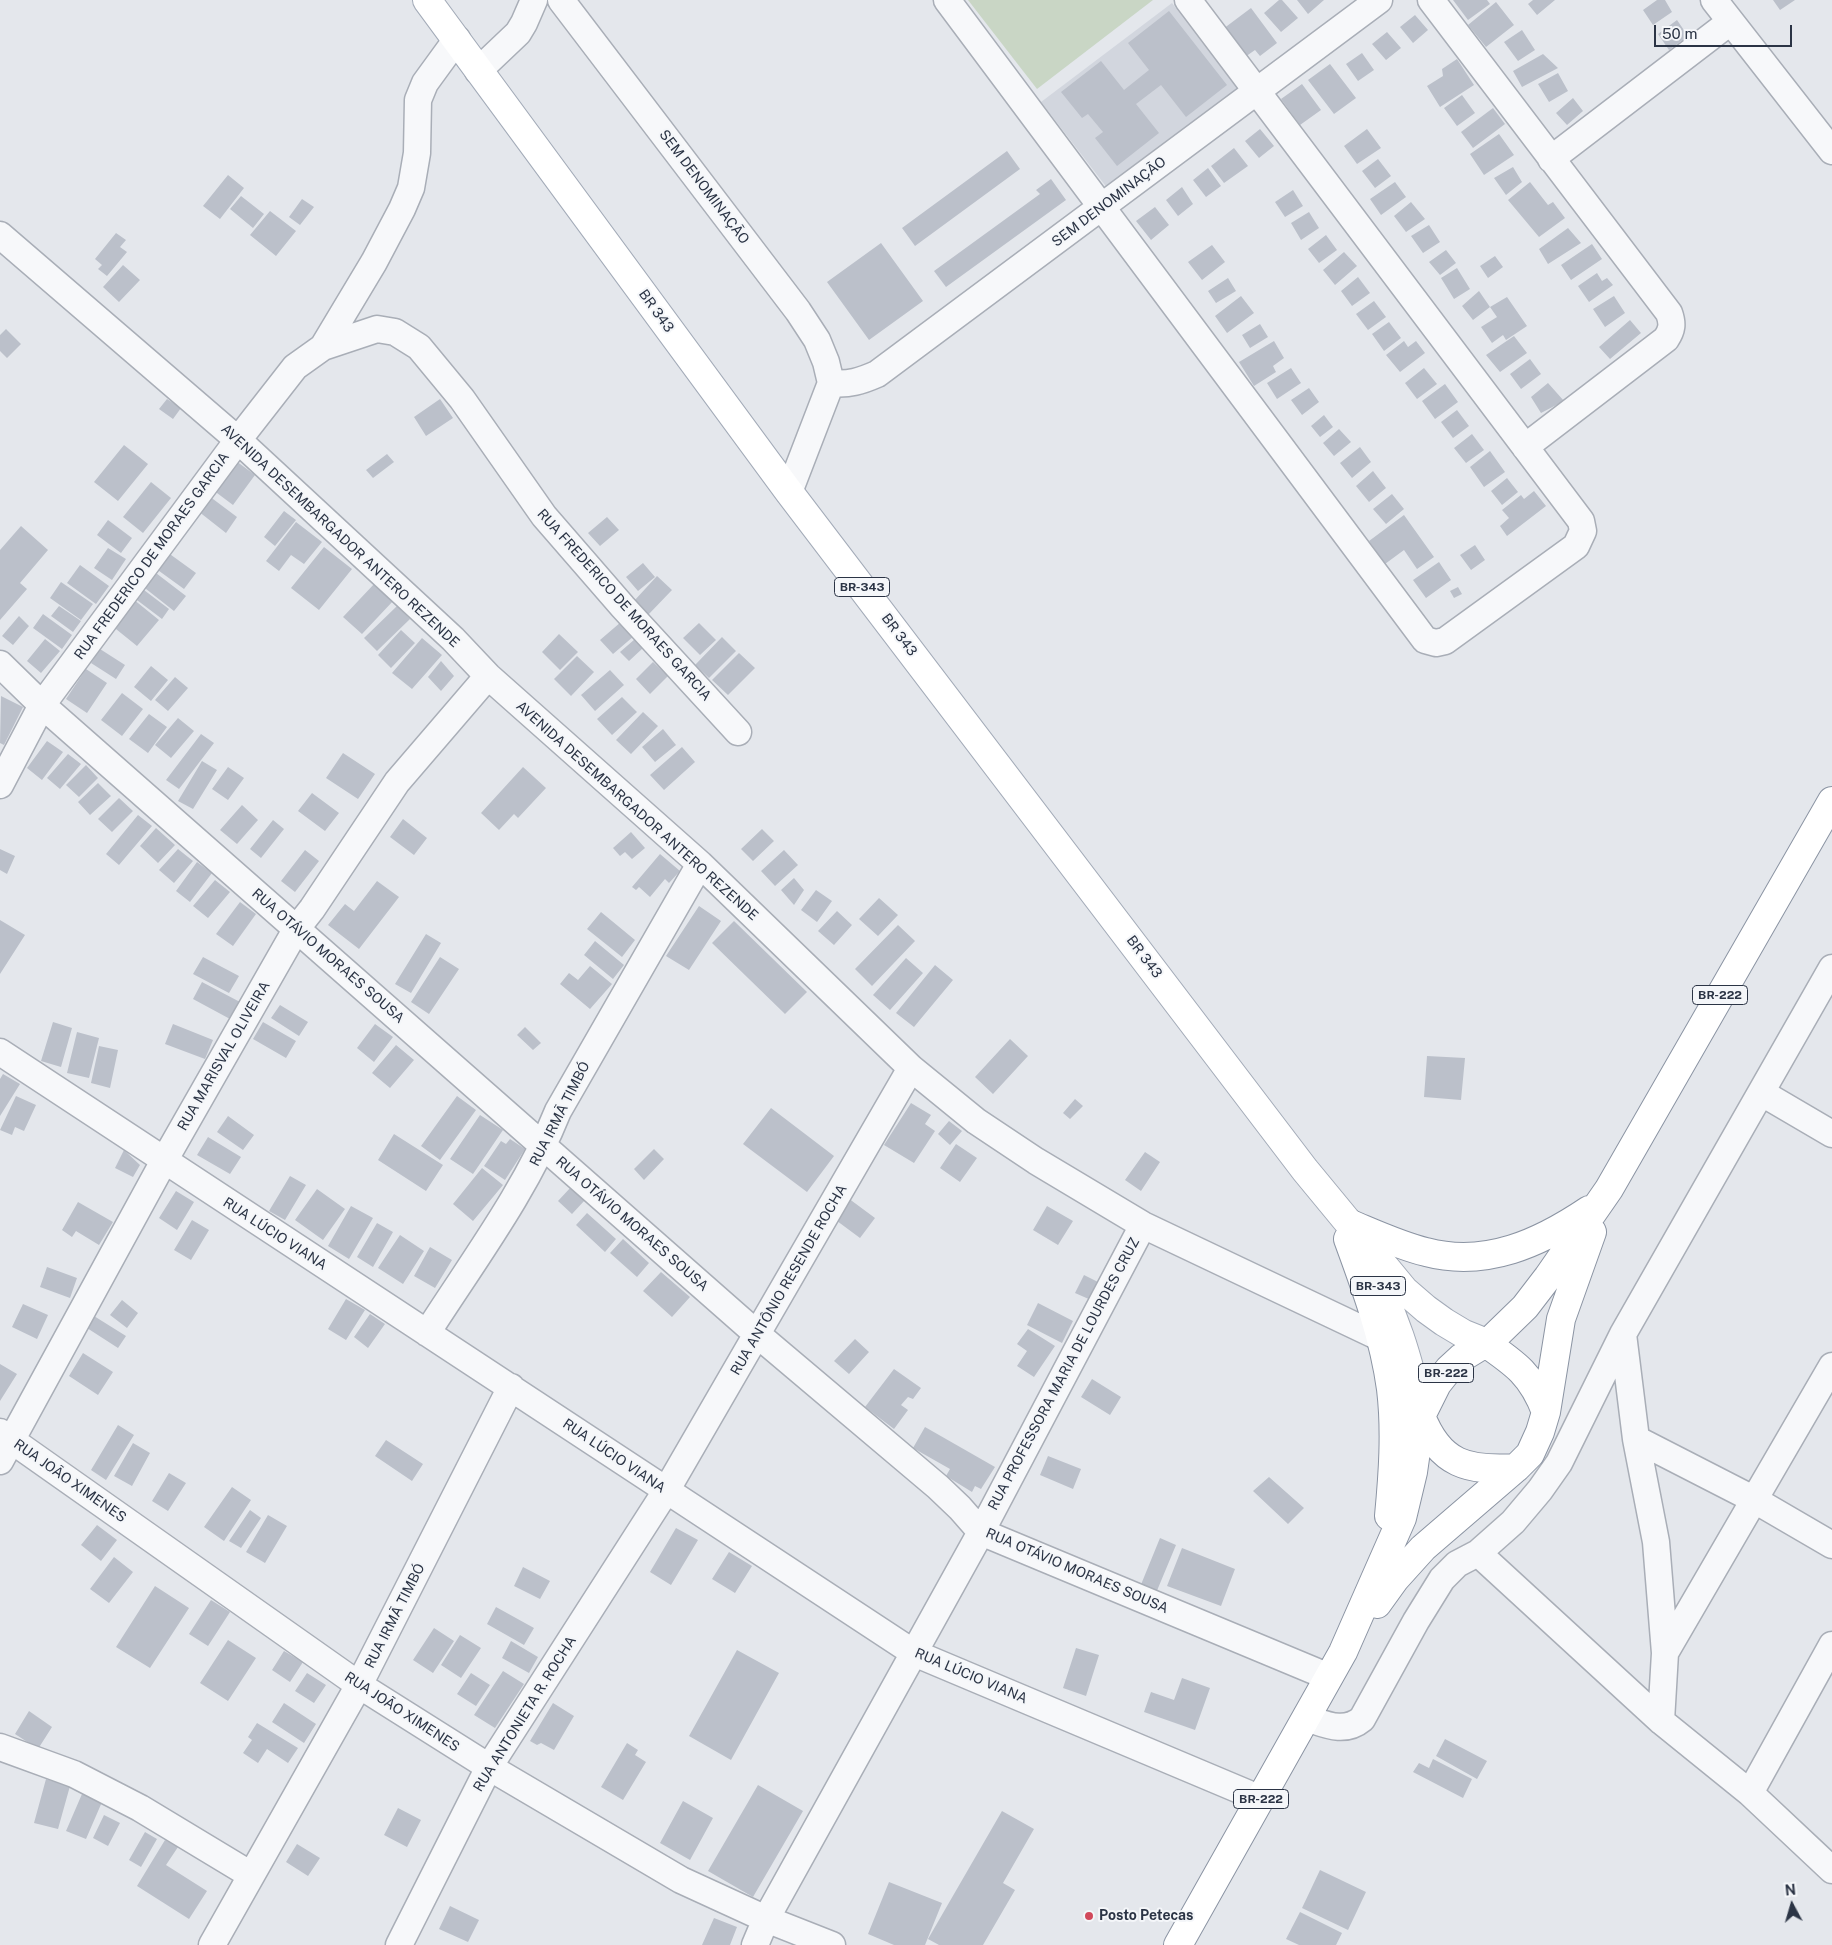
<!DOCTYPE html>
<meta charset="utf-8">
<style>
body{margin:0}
#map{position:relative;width:1832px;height:1945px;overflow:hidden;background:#e4e7ec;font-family:"Public Sans",sans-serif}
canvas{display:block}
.north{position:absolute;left:1767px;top:1880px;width:50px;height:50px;-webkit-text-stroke:4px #f4f6f9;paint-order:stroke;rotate:354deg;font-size:14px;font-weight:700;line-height:20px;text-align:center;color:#2b3445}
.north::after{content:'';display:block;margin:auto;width:18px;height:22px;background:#2b3445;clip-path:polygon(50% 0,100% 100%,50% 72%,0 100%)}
.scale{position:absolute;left:1654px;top:25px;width:138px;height:22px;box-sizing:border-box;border:2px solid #2b3445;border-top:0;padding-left:6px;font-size:15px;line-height:18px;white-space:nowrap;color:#2b3445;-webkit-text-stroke:4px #f4f6f9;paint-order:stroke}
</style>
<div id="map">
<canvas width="1832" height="1945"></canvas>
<div class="north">N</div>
<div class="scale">50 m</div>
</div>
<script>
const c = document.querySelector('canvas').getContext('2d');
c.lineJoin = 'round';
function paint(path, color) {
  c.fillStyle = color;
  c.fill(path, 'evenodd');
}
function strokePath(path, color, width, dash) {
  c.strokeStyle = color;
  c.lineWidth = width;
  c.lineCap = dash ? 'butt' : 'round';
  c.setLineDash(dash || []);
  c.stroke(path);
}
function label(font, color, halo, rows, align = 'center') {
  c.font = font + ' "Public Sans",sans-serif';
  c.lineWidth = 4;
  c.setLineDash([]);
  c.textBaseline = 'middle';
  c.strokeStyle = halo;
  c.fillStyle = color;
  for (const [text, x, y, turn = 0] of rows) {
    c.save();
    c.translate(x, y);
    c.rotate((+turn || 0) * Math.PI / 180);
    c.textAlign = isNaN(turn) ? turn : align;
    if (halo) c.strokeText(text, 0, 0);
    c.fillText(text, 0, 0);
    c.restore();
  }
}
const built = new Path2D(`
 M1172,3l66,87 -130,99 -67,-87z`);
const green = new Path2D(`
 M968,0h185l-116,89z`);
const building = new Path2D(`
 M1279,0h3l16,18 -17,14 -17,-19z
 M1297,0h27l-16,14z
 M1453,0h34l3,4 -22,16z
 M1533,0h22l-18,15 -9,-11z
 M1657,0h8l7,12 -19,13 -10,-15z
 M1773,0h22l-15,10z
 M1496,2l18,23 -28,22 -18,-22z
 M1251,8l26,35 -17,13 -5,-6 -10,7 -22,-28z
 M1169,11l58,74 -41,32 -25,-32 -25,19 23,29 -42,33 -22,-28 8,-6 -15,-18 -6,4 -21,-26 40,-31 23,29 25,-20 -21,-27z
 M1415,15l13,15 -15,13 -13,-16z
 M1677,20l11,16 -19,14 -11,-16z
 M1522,30l13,20 -17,11 -14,-19z
 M1387,32l14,16 -15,12 -14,-16z
 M1362,53l12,17 -16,11 -12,-17z
 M1543,54l15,14 -36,19 -9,-16z
 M1457,59l17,26 -34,22 -13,-21 16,-10 -1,-7z
 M1330,64l26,34 -22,16 -26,-34z
 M1558,73l10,18 -19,11 -11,-18z
 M1302,84l19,26 -21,15 -19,-26z
 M1462,95l13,18 -18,13 -13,-18z
 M1573,98l10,13 -16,14 -11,-12z
 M1493,108l12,16 -32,24 -12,-16z
 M1260,129l14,17 -15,12 -14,-17z
 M1367,129l14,19 -24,16 -13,-18z
 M1499,134l15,21 -30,20 -14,-21z
 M1234,148l14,18 -24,17 -13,-17z
 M1007,151l13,18 -105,77 -13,-18z
 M1378,159l13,17 -16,12 -13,-17z
 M1513,167l9,15 -16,13 -12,-17z
 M1208,168l13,18 -15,11 -13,-17z
 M228,175l16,13 -24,31 -17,-13z
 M1051,179l15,21 -120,87 -12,-16 106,-77 -4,-4z
 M1395,182l11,15 -25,18 -11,-16z
 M1530,182l18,23 5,-3 12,16 -26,19 -31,-37z
 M1182,187l11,17 -15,12 -12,-16z
 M1293,190l10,16 -18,11 -10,-15z
 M241,196l23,18 -11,14 -23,-19z
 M302,199l12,8 -14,18 -11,-8z
 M1411,202l14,17 -19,13 -12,-16z
 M1155,207l14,18 -18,15 -15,-19z
 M270,211l26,20 -20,25 -26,-21z
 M1309,212l10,16 -18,12 -10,-17z
 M1429,225l11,17 -17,11 -12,-17z
 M1568,228l13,15 -33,21 -9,-15z
 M116,233l10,7 -6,7 7,5 -20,24 -9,-7 4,-4 -7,-6z
 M1326,235l11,15 -18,13 -11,-14z
 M881,243l42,58 -54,39 -42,-58z
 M1592,244l10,15 -31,21 -10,-15z
 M1212,245l13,17 -23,18 -14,-18z
 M1446,250l10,13 -16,12 -11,-13z
 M1344,252l13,14 -22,19 -12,-15z
 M1495,256l8,11 -15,11 -8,-12z
 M123,265l17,15 -21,22 -16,-15z
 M1457,268l13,21 -16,10 -13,-21z
 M1597,273l5,8 5,-3 6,7 -24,17 -11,-16z
 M1358,277l12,16 -18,13 -11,-15z
 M1228,278l8,13 -20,12 -8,-12z
 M1479,291l11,16 -17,13 -11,-14z
 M1241,296l13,17 -27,20 -12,-17z
 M1614,296l11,17 -20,14 -12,-18z
 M1507,297l20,29 -21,14 -3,-5 -11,8 -11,-16 16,-10 -7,-10z
 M1374,301l12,16 -18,13 -12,-16z
 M1630,320l11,13 -31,26 -11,-12z
 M1389,322l12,16 -17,13 -12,-17z
 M1260,324l8,13 -18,11 -8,-13z
 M6,329l15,15 -14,14 -7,-7v-16z
 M1514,336l13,17 -27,19 -14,-17z
 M1274,341l10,17 -11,8 3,6 -22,14 -15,-24z
 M1404,341l4,6 8,-6 9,12 -25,19 -14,-17z
 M1530,359l11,15 -20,15 -11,-15z
 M1291,368l10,15 -24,16 -10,-16z
 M1424,368l13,16 -20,15 -12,-16z
 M1548,383l16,18 -23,12 -10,-16z
 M1445,384l13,18 -23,17 -13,-18z
 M1309,388l10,14 -17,13 -11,-15z
 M167,399l14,9 -8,11 -14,-10z
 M440,399l13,19 -27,18 -12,-19z
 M1457,410l12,16 -16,12 -12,-16z
 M1324,415l9,12 -13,10 -9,-11z
 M1339,429l12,13 -17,14 -11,-13z
 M1472,434l12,16 -18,13 -12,-15z
 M124,445l24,19 -30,37 -24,-19z
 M1360,447l11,15 -19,16 -12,-15z
 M1490,451l15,21 -21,15 -14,-20z
 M387,454l7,8 -21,16 -7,-8z
 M236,461l19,14 -22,30 -20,-15z
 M1373,471l13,17 -17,14 -13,-16z
 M1507,478l11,14 -16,13 -11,-14z
 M151,482l20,16 -28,35 -20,-16z
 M1534,491l12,15 -39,30 -7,-10 9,-8 -7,-8 19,-15 3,4z
 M1392,494l12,15 -18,15 -13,-15z
 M209,496l28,21 -11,16 -28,-22z
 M284,511l12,9 -21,26 -11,-9z
 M1404,515l30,42 -17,12 -13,-19 -19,14 -16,-23z
 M607,517l12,13 -19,16 -12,-13z
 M108,520l24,18 -11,15 -24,-18z
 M296,522l26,20 -18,22 -13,-9 -12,16 -13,-10z
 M21,526l27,24 -28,33 7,6 -27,31v-70z
 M1475,545l10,15 -14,10 -11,-15z
 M324,547l28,22 -33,41 -28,-22z
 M108,548l18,11 -14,21 -18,-12z
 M167,552l29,21 -12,16 -29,-21z
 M1439,562l12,18 -25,18 -13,-18z
 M643,563l12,14 -17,14 -12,-14z
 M80,565l29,21 -13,18 -29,-21z
 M152,570l34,26 -12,15 -33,-26z
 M657,576l15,14 -24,25 -14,-14z
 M61,582l32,22 -12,16 -31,-22z
 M375,583l19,17 -32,34 -19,-17z
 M140,587l29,22 -7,10 -29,-22z
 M1458,587l4,7 -8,4 -4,-7z
 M133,599l26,21 -22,26 -26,-21z
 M59,606l22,15 -8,11 -22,-16z
 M397,606l13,13 -33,32 -13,-13z
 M43,614l29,21 -10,14 -29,-21z
 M19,616l10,10 -16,19 -11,-9z
 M621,622l13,14 -21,18 -13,-14z
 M699,623l17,17 -16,15 -17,-17z
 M401,630l14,13 -24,25 -13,-13z
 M559,634l19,18 -18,18 -18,-18z
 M722,637l14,14 -27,27 -14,-13z
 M422,638l20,17 -30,34 -20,-16z
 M45,639l15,12 -19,22 -14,-12z
 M635,639l8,9 -14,13 -9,-9z
 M100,649l25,16 -9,14 -25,-16z
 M739,653l16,15 -27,27 -16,-15z
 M577,656l17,16 -23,24 -17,-17z
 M441,661l13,15 -13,15 -13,-14z
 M653,662l15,14 -18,18 -14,-15z
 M151,666l17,14 -17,21 -17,-14z
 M86,669l21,14 -20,30 -21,-14z
 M610,670l14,15 -29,26 -14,-16z
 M175,677l13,11 -20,23 -13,-11z
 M122,693l21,16 -21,27 -21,-16z
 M1,696l22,11 -19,38 -4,-2z
 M622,697l15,15 -25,23 -15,-16z
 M643,712l15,14 -27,28 -15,-14z
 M149,714l18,13 -19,26 -19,-14z
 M178,718l16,13 -23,27 -16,-13z
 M663,729l13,16 -21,17 -13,-15z
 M201,734l13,9 -35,46 -13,-9z
 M47,741l16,11 -21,28 -15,-12z
 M682,747l13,15 -31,28 -14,-15z
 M343,753l32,21 -17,25 -32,-21z
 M68,754l13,10 -21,25 -13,-11z
 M202,761l15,9 -24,39 -15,-8z
 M86,765l12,13 -19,19 -13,-12z
 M228,767l16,11 -16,22 -16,-11z
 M523,767l23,21 -28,30 -4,-4 -15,16 -18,-17z
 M98,783l13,13 -21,19 -12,-13z
 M312,793l27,20 -14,18 -27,-20z
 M119,798l14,13 -21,21 -14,-13z
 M242,805l16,15 -21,24 -17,-14z
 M138,815l14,11 -33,39 -13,-11z
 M403,819l24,19 -13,17 -24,-18z
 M273,820l11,9 -23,29 -11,-9z
 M156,828l19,17 -17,18 -18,-17z
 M762,829l12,12 -21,20 -12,-12z
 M631,832l14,16 -13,11 -7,-7 -5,4 -7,-8z
 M0,849l15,7 -8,18 -7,-4z
 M178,849l15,12 -19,22 -15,-13z
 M305,850l14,11 -24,31 -14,-11z
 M784,850l14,15 -23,21 -14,-15z
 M660,854l20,17 -11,12 -4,-4 -15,18 -11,-10 -3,3 -4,-3z
 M197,862l15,11 -22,29 -14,-11z
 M794,878l10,12 -10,15 -13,-15z
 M215,880l15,12 -22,26 -15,-12z
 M377,881l22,16 -40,52 -31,-24 17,-21 9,7z
 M816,890l16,11 -15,21 -16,-12z
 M879,898l19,17 -20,21 -19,-17z
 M240,902l16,12 -23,32 -17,-12z
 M699,906l22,15 -32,49 -23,-14z
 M837,911l15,14 -18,20 -16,-14z
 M601,912l34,28 -13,17 -35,-28z
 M0,920l25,15 -25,39z
 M734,921l73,71 -22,22 -73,-71z
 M898,925l17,16 -43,45 -17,-17z
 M426,934l15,9 -30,50 -16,-9z
 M595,941l29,24 -11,14 -29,-24z
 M203,957l36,19 -10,17 -36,-19z
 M440,957l19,12 -30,45 -18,-12z
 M906,958l17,15 -33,37 -17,-15z
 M935,965l18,15 -39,47 -18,-14z
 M590,966l22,18 -22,25 -30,-25 9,-11 9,7z
 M202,982l38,20 -10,17 -37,-20z
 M280,1005l28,17 -9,14 -28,-18z
 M53,1022l19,6 -11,39 -20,-6z
 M263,1022l33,19 -10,17 -33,-19z
 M173,1024l40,16 -8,19 -40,-15z
 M375,1024l18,13 -19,25 -17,-14z
 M525,1027l16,16 -8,7 -16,-15z
 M77,1032l22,6 -10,40 -22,-5z
 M1010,1039l18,17 -35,38 -18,-17z
 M396,1045l18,15 -24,28 -18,-15z
 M99,1046l19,4 -8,38 -19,-5z
 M1427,1056l38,2 -4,42 -37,-3z
 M3,1074l17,10 -20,32v-37z
 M16,1096l20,9 -12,26 -9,-4 -3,8 -12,-5z
 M457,1096l19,14 -36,50 -19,-14z
 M1075,1099l8,7 -13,13 -7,-6z
 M911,1103l20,12 -6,9 10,7 -21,32 -30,-18z
 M771,1108l63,48 -27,36 -64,-48z
 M480,1115l23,15 -30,44 -23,-15z
 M228,1116l26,19 -11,15 -26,-18z
 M949,1121l13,10 -12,14 -12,-11z
 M394,1134l49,31 -17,26 -48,-31z
 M208,1137l33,20 -11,17 -33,-19z
 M510,1139l15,10 -20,31 -21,-14 17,-25 5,3z
 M956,1144l21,14 -17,24 -20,-14z
 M654,1149l10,10 -20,21 -10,-11z
 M124,1150l16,15 -7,12 -18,-9z
 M1145,1152l15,10 -19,29 -16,-11z
 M482,1168l21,17 -30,36 -20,-17z
 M290,1176l16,9 -21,35 -16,-9z
 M571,1187l14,13 -13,14 -14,-13z
 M317,1189l28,20 -22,31 -28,-20z
 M176,1191l18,11 -17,28 -18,-12z
 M848,1198l27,20 -15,20 -27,-20z
 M78,1202l35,20 -14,23 -23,-14 -4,6 -10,-7z
 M351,1206l22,12 -24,41 -21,-13z
 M1047,1206l26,15 -15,24 -25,-15z
 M587,1213l29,26 -11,13 -29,-27z
 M192,1220l17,10 -18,30 -17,-10z
 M377,1223l16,9 -20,35 -16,-10z
 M400,1235l24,16 -21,33 -25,-16z
 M623,1239l26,24 -12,14 -27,-24z
 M430,1247l22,13 -17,28 -21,-12z
 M47,1267l30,11 -7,20 -30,-11z
 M661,1272l29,25 -18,20 -29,-26z
 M1084,1275l16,8 -9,17 -16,-7z
 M346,1299l19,11 -19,30 -18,-11z
 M122,1300l16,13 -11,15 -17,-13z
 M1038,1303l35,18 -11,22 -35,-18z
 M23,1304l25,11 -11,24 -25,-12z
 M370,1314l15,10 -17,24 -14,-11z
 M94,1316l32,20 -8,12 -31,-20z
 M1028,1329l27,17 -21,31 -17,-11 10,-15 -10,-7z
 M855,1339l14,13 -20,22 -15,-13z
 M83,1353l30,19 -15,23 -29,-19z
 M0,1364l17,10 -17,27z
 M894,1369l27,19 -8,11 -5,-2 -7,8 7,5 -14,19 -29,-22z
 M1092,1379l29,18 -11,18 -29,-18z
 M118,1425l16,10 -28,45 -15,-10z
 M925,1427l70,40 -14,22 -6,-3 -3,6 -26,-16 4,-7 -37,-21z
 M386,1440l37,24 -11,17 -37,-25z
 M133,1443l17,10 -18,33 -18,-10z
 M1048,1456l33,13 -8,20 -33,-14z
 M169,1473l17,10 -18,28 -16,-10z
 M1269,1477l35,31 -16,16 -35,-33z
 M232,1487l19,13 -27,41 -20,-14z
 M250,1510l11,8 -20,30 -12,-7z
 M268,1515l19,11 -22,37 -19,-11z
 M97,1525l20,15 -16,21 -20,-16z
 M676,1528l22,12 -27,45 -21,-13z
 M1160,1538l16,7 -20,48 -16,-6z
 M1182,1548l53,21 -14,37 -54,-20z
 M729,1552l23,14 -17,27 -23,-14z
 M114,1557l19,15 -24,31 -19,-14z
 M523,1567l27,14 -10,18 -26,-13z
 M155,1586l34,22 -39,60 -34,-21z
 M211,1600l19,12 -22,34 -19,-12z
 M496,1607l38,21 -10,17 -37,-21z
 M434,1628l20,13 -21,32 -20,-13z
 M460,1635l21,13 -20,30 -20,-13z
 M228,1640l28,18 -28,43 -28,-18z
 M511,1641l27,16 -9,16 -27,-15z
 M1076,1648l23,7 -13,41 -23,-8z
 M737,1650l42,23 -48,87 -42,-24z
 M284,1651l19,11 -13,20 -18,-12z
 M503,1671l21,13 -29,44 -21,-13z
 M307,1673l19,12 -12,18 -19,-12z
 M471,1673l19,12 -14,21 -19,-12z
 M1182,1678l28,10 -15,42 -51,-18 7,-20 23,8z
 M284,1703l32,21 -12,19 -32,-21z
 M553,1703l21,13 -20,34 -13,-7 -4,2 -7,-4z
 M29,1711l23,16 -14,22 -23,-15z
 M257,1723l41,25 -10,15 -21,-14 -9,14 -15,-10 9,-13 -4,-3z
 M1445,1739l42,22 -10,18 -41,-23z
 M627,1743l11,7 -3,5 11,7 -23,38 -22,-13z
 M1433,1759l39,20 -9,19 -50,-26 6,-9 10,5z
 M46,1779l24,7 -12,43 -24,-6z
 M758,1785l45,26 -50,86 -45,-26z
 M82,1794l20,8 -16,37 -20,-8z
 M683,1801l30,17 -23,42 -30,-17z
 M398,1808l23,12 -14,27 -23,-12z
 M1002,1811l32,18 -31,54 12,7 -32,55h-44l-11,-6z
 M104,1815l16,8 -12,23 -15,-8z
 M145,1832l12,7 -16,28 -12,-7z
 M165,1840l13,7 -12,18 41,26 -18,28 -52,-33z
 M297,1844l23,14 -12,18 -22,-14z
 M1320,1870l46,22 -18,38 -46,-22z
 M889,1882l53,21 -17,42h-31l-26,-11z
 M450,1906l29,14 -11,22 -29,-13z
 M1300,1912l42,21 -6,12h-37l-13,-6z
 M714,1918l23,9 -7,18h-28z`);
const minor = new Path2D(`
 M561,0l237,311 19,29 9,22 5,21 -42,109
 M947,0l478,640 11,3 9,-2 131,-95 7,-15 -2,-10 -393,-521
 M1431,0l238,313c4,11 3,17 -3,26l-141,108
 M1714,0l118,151
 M478,71l40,-38 6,-10 10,-23
 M1551,159l179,-137
 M0,235l238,205 215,199 35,37 212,188 211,204 65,53 60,40 107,64 238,113
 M323,347l51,-85 28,-53 9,-21 6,-35 1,-53 7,-17 32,-44
 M831,383c18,2 30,-2 46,-9l502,-374
 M0,664l42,41 716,630 180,152 22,21 21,24 348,145
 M0,785l42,-80 196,-265 57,-73 28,-20 54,-18 18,3 24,15 43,52 82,117 79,91 115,125
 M0,1052l914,601 347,146
 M1762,1093l70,41
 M427,1333c46,-72 99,-142 131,-222l142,-247
 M1623,1334l13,105 117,60 79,46
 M0,1432l359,253 130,82 192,113 85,39 66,26
 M1636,1439l20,103 9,111
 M0,1461l164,-300 133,-233 15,-19 85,-127 91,-106
 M1478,1553l183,168 89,72 82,77
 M1306,1718c19,6 38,16 56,1l54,-98 26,-42 15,-15 21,-11 35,-31 27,-32 19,-27 64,-129 209,-366
 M1661,1721l4,-68 167,-287
 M0,1747l74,27 66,34 111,67
 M1750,1793l82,-148
 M212,1945l147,-260 152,-298
 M399,1945l90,-178 177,-276 245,-423
 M755,1945l11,-26 215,-387 162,-307`);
const major = new Path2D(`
 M427,0l362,492 516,678 99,120 22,19 18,13 20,12 20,8
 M1364,1261c31,48 45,101 57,155`);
const highway = new Path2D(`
 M1351,1224c24,10 50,22 75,28 60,16 114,-9 163,-42
 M1348,1239c18,49 36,98 43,150 5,42 2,85 -2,127
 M1484,1342c32,22 48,33 62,70
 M1421,1416c19,49 47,55 95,52
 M1377,1604l18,-25 28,-31 93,-80 14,-14 10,-22 6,-20 15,-93 31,-87
 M1178,1945l165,-293 59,-134 11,-46 8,-56 16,-32 12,-15 12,-11 31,-19 33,-32 23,-30 61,-88 223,-388`);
const markers = [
 [1089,1916,5,"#d1495b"]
];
const shields = [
 [862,587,55],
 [1720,995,55],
 [1378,1286,55],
 [1446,1373,55],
 [1261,1799,55]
];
const shieldNames = [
 ["BR-343",862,587],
 ["BR-222",1720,995],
 ["BR-343",1378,1286],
 ["BR-222",1446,1373],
 ["BR-222",1261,1799]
];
const streetNames = [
 ["SEM DENOMINAÇÃO",704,187,53],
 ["SEM DENOMINAÇÃO",1109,202,-37],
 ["BR 343",656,311,54],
 ["AVENIDA DESEMBARGADOR ANTERO REZENDE",340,536,43],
 ["RUA FREDERICO DE MORAES GARCIA",152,556,-54],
 ["RUA FREDERICO DE MORAES GARCIA",624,605,48],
 ["BR 343",899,635,53],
 ["AVENIDA DESEMBARGADOR ANTERO REZENDE",637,811,42],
 ["RUA OTÁVIO MORAES SOUSA",328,956,41],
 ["BR 343",1144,957,53],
 ["RUA MARISVAL OLIVEIRA",224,1056,-60],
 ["RUA IRMÃ TIMBÓ",560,1114,-63],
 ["RUA OTÁVIO MORAES SOUSA",632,1224,41],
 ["RUA LÚCIO VIANA",275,1234,33],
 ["RUA ANTÔNIO RESENDE ROCHA",789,1280,-60],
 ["RUA PROFESSORA MARIA DE LOURDES CRUZ",1064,1374,-62],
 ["RUA LÚCIO VIANA",614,1456,34],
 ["RUA JOÃO XIMENES",70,1481,35],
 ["RUA OTÁVIO MORAES SOUSA",1077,1571,23],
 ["RUA IRMÃ TIMBÓ",395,1616,-63],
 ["RUA LÚCIO VIANA",971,1676,23],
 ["RUA JOÃO XIMENES",402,1712,33],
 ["RUA ANTONIETA R. ROCHA",525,1714,-58]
];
const poiNames = [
 ["Posto Petecas",1099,1916]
];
paint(built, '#d2d6de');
paint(green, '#c9d6c5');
paint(building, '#bbc0ca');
strokePath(minor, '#a9aeb7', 29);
strokePath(major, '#a3abb8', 30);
strokePath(highway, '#8b94a3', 30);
strokePath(minor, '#f7f8fa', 26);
strokePath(major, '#fff', 28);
strokePath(highway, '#fff', 28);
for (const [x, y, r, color] of markers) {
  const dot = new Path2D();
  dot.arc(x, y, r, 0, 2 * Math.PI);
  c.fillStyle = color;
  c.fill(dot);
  strokePath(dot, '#f4f6f9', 2);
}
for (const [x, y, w] of shields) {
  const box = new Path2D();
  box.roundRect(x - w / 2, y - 9.5, w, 19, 4);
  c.fillStyle = '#f4f6f9';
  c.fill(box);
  strokePath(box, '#2b3445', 1);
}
label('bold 12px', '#2b3445', null, shieldNames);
label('14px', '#2b3445', '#f4f6f9', streetNames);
label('bold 14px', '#2b3445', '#f4f6f9', poiNames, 'left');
</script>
